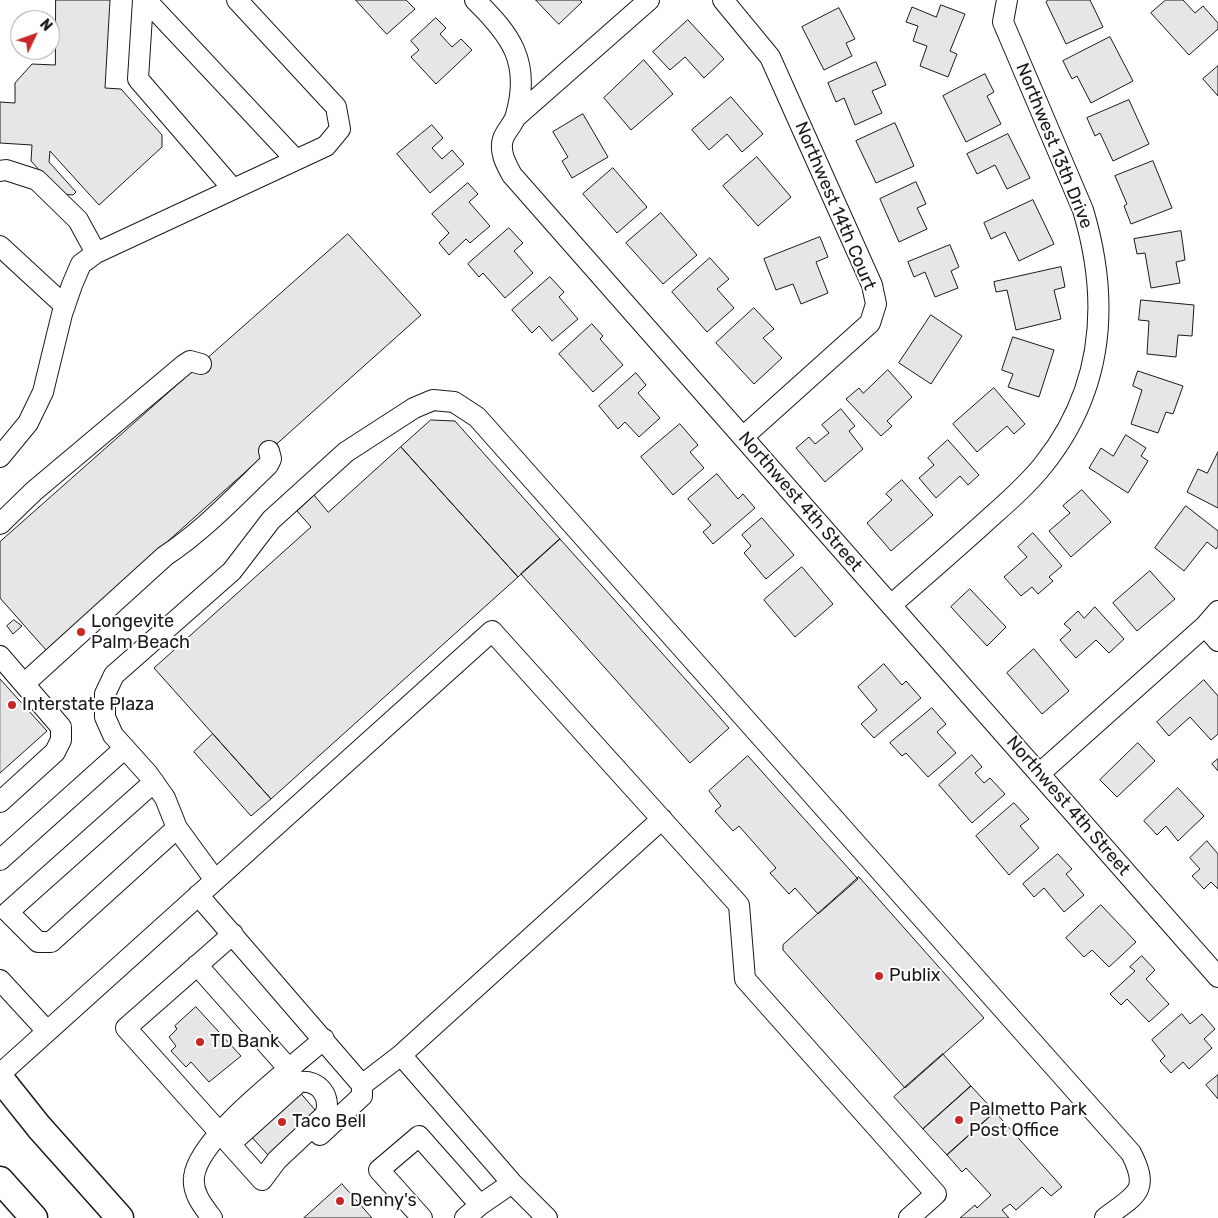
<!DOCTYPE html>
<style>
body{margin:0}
#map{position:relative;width:1218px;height:1218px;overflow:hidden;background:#fff;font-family:Rubik,sans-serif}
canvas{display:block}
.north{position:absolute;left:10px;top:10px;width:50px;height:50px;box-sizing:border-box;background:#fff;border:1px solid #a3a3a3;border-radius:50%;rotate:48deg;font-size:14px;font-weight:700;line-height:20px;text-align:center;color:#1a1a1a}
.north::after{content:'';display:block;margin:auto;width:18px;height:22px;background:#c62828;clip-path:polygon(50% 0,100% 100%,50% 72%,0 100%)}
</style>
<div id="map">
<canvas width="1218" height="1218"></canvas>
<div class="north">N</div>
</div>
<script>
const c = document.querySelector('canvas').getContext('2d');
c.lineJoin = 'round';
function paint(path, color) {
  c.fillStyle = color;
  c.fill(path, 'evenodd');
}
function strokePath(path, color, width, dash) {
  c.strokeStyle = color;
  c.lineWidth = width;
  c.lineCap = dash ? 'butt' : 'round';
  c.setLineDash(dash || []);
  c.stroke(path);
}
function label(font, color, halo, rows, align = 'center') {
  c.font = font + ' Rubik,sans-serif';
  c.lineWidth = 4;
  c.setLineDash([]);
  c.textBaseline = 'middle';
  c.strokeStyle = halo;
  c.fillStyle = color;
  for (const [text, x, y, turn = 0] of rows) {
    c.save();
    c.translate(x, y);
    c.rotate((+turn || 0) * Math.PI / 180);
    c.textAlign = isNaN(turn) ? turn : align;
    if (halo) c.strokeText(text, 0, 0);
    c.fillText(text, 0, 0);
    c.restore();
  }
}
const building = new Path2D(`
 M56,0h54l-5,88 16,1 41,46v12l-63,58 -49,-54 -1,11 27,30 -3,3 -12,-1 -30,-33 1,-16 -32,-2v-41l15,1v-20l17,-19 23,1z
 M356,0h50l9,9 -28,25z
 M536,0h44l2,2 -23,22z
 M1049,0h41l13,27 -37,17 -20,-42z
 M1166,0h17l12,13 8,-7 15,17v6l-29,26 -38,-42z
 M941,5l24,9 -15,37 7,3 -9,23 -28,-11 7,-20 -14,-5 5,-15 -12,-4 6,-15 24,10z
 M839,8l16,31 -9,4 6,13 -28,14 -22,-43z
 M436,18l10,10 -6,6 12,13 9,-8 11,11 -36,34 -25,-27 8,-7 -8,-9z
 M688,20l36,39 -20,19 -19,-21 -15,13 -17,-18z
 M1110,37l23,44 -42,22 -14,-27 -5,3 -9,-18z
 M644,60l29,34 -42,36 -27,-32z
 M876,62l10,23 -14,6 10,22 -27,12 -11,-27 -8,4 -8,-19z
 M1218,66v30l-15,-17z
 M985,74l9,18 -7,4 14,28 -35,18 -23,-46z
 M731,97l32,37 -21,18 -15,-18 -18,16 -17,-20z
 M1129,100l20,44 -36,17 -13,-28 -5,3 -8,-18z
 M583,114l25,43 -36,21 -10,-17 6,-4 -15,-25z
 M895,123l19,43 -38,17 -20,-42z
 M432,125l11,13 -11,10 10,11 10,-9 12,14 -34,29 -33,-39z
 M1008,134l22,44 -23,11 -12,-24 -18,9 -10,-20z
 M757,157l34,40 -33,29 -35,-40z
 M1153,161l19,47 -41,16 -7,-18 3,-2 -12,-28z
 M613,168l34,39 -30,26 -34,-39z
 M916,182l10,22 -9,4 10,21 -28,13 -19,-43z
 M468,183l10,11 -9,8 21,24 -20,17 -4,-4 -17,16 -10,-12 10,-10 -17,-19z
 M1033,200l21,44 -35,17 -14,-29 -14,7 -7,-16z
 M661,213l36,42 -34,29 -37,-41z
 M509,228l14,15 -9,8 19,22 -28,25 -22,-25 -4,4 -11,-13z
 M1181,231l4,29 -9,2 4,21 -29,5 -6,-35 -8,1 -3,-15z
 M348,234l73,81 -375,335 -46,-52v-56z
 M820,237l8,20 -12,5 12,31 -27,11 -8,-20 -17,6 -12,-31z
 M950,245l9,22 -8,4 7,17 -23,9 -10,-25 -11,5 -6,-15z
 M710,258l19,21 -12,10 17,19 -27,24 -35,-40z
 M1061,267l4,20 -11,3 7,29 -45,11 -9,-40 -11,2 -2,-10z
 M550,277l14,15 -5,5 19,22 -26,22 -13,-15 -7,7 -20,-23z
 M1141,300l53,5 -2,31 -14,-1 -2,22 -29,-3 2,-33 -10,-1z
 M754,308l20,21 -11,9 19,20 -28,26 -38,-41z
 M931,315l31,21 -31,48 -32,-21z
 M592,324l11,12 -3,3 23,26 -30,27 -34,-38z
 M1013,337l41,13 -15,47 -31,-10 5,-13 -11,-4z
 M888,370l24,27 -25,24 5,5 -11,10 -35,-37 13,-11 4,5z
 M1138,371l45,15 -10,28 -7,-2 -8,21 -27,-9 11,-34 -9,-4z
 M636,373l10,12 -8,8 22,25 -21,19 -14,-15 -7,7 -19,-23z
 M994,388l31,36 -11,10 -7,-8 -30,26 -24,-28z
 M841,409l14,17 -6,5 14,18 -38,33 -29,-34 13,-11 6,7 14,-11 -7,-8z
 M431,420l24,1 105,118 -42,38 -117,-130z
 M680,424l18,21 -8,7 14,16 -31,27 -32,-38z
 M1126,435l20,13 -5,8 7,5 -20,32 -39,-25 12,-20 12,8z
 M948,440l31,35 -11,10 -8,-9 -24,22 -17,-20 15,-13 -6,-7z
 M401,447l117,130 -247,222 -117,-131 157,-141 -14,-16 17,-16 14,17z
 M1218,452v56l-31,-16 11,-23 9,4z
 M717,474l21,25 5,-5 12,14 -42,36 -10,-12 8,-7 -23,-26z
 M902,480l31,35 -42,36 -24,-28 25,-23 -6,-6z
 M1082,490l29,32 -40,35 -22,-26 21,-18 -7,-7z
 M1186,506l32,25v15l-2,3 -9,-7 -23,29 -29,-23z
 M762,518l32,37 -28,24 -22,-26 7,-7 -9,-11z
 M1033,533l29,33 -13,11 4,4 -15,13 -6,-7 -11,9 -17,-19 23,-20 -9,-10z
 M560,539l169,189 -39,35 -169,-189z
 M802,567l31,37 -38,33 -31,-37z
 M1150,571l25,28 -38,32 -24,-28z
 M970,589l36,38 -19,19 -36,-39z
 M1095,607l29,32 -15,14 -13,-13 -20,18 -16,-18 11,-10 -7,-6 14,-13 6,7z
 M14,620l8,6 -9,8 -6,-8z
 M1034,649l35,42 -27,23 -35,-41z
 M884,664l18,21 4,-4 15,17 -47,40 -13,-14 16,-14 -19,-23z
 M0,679l47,52 -47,42z
 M1204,680l14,16v38l-7,6 -21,-23 -21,19 -12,-14z
 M932,708l14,16 -9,8 19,21 -28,24 -22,-24 -4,3 -12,-13z
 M213,734l58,65 -20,17 -57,-64z
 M1138,743l17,18 -38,36 -17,-17z
 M972,755l10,12 -7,6 9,10 6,-5 15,16 -33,29 -33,-38z
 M748,756l110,123 -40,35 -23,-26 -6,6 -19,-21 6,-5 -37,-42 -6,5 -18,-20 6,-5 -12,-15z
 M1218,759v12l-6,-7z
 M1178,788l26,28 -26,25 -12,-15 -9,9 -13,-14z
 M1014,803l15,16 -9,7 19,22 -30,27 -33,-39z
 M1207,841l11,13v35l-7,-7 -7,7 -12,-13 8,-7 -10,-11z
 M1058,854l14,15 -6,5 18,21 -20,17 -20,-24 -10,9 -11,-13z
 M859,877l125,141 -79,70 -122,-138v-5z
 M1101,905l35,37 -27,25 -17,-17 -8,7 -18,-19z
 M1142,956l13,14 -9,9 23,25 -20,18 -22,-23 -6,6 -11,-11 25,-23 -5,-4z
 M196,1007l45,49 -32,26 -18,-20 -5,5 -15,-16 5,-5 -7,-9 8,-8 -2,-3z
 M1182,1014l8,10 12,-10 13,15 -11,10 8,9 -23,21 -6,-7 -12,11 -11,-12 5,-5 -13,-16z
 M943,1054l28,32 -48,43 -29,-32z
 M1218,1075v24l-12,-14z
 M971,1086l24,26 -48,43 -24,-26z
 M297,1089l19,22 -48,44 -20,-22z
 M995,1112l67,75 -11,9 -9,-9 -26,23 -6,-6 -8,6 7,8h-49l15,-13 2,3 14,-13 -25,-27 -4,4 -15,-17z
 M342,1184l30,34h-68z`);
const minor = new Path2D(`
 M143,0l-5,79 95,110
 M146,0l150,160
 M475,0c36,35 56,62 41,115 -2,9 -10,15 -13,24 -4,13 3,25 9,36l706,802
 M723,0l47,57 102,228 4,19 -6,19 -127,114
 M516,117l133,-117
 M0,171l6,-1 31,10 41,40 18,33
 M0,246l65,60
 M0,457l28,-34 15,-31 19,-78 10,-29 9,-21 15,-11 230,-107 14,-17 -4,-22 -99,-107
 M0,524l34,-33 150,-126 6,-4 11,3
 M891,605c30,-26 61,-53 91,-80 21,-19 44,-38 62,-61 60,-76 66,-164 39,-254l-80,-188 4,-22
 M1205,626l13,15
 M0,656l61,71v13l-6,12 -55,50
 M24,684l141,-128c38,-25 70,-59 103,-91l3,-6 -2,-8
 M1039,774l166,-148 13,-15
 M154,782l-146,130 30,30h13l126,-114
 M0,860l125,-112
 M215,880l-38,-52 -12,-30 -17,-24 -35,-39 -8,-18v-23l9,-19 118,-104 39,-51 75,-68 68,-44 19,-8 21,2 23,15 654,736c20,39 4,42 -26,65
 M198,895l164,190 39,-30 261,-236
 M197,965l92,104
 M0,980l47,51
 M401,1055l111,128 35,35
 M0,1074l492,-443 247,274 6,74 191,215 -27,24
 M320,1135l42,-39v-11
 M230,1144l69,-62c20,-3 33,15 26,33l-48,45 -15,20 -136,-152 107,-94
 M212,1218c-9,-12 -20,-25 -18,-41 4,-40 99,-110 130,-138
 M422,1218l-43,-48 40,-34 61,69
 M465,1218l15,-13 32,-22`);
const major = new Path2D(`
 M0,1078l39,49 81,91
 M0,1180l34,38`);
const markers = [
 [81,632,5,"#c62828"],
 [12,705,5,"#c62828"],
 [879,976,5,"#c62828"],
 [200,1042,5,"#c62828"],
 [959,1120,5,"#c62828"],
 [282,1122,5,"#c62828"],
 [340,1201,5,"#c62828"]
];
const streetNames = [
 ["Northwest 13th Drive",1054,146,68],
 ["Northwest 14th Court",835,206,67],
 ["Northwest 4th Street",800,502,49],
 ["Northwest 4th Street",1068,806,49]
];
const poiNames = [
 ["Longevite",91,622],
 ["Palm Beach",91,643],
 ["Interstate Plaza",22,705],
 ["Publix",889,976],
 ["TD Bank",210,1042],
 ["Palmetto Park",969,1110],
 ["Post Office",969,1131],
 ["Taco Bell",292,1122],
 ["Denny's",350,1201]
];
paint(building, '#e6e6e6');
strokePath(building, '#1a1a1a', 1);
strokePath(minor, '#1a1a1a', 22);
strokePath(major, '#1a1a1a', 29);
strokePath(minor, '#fff', 20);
strokePath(major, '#fff', 26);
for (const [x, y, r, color] of markers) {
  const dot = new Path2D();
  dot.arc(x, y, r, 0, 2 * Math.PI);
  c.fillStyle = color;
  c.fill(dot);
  strokePath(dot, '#fff', 2);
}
label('18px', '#1a1a1a', '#fff', streetNames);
label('18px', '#1a1a1a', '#fff', poiNames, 'left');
</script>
